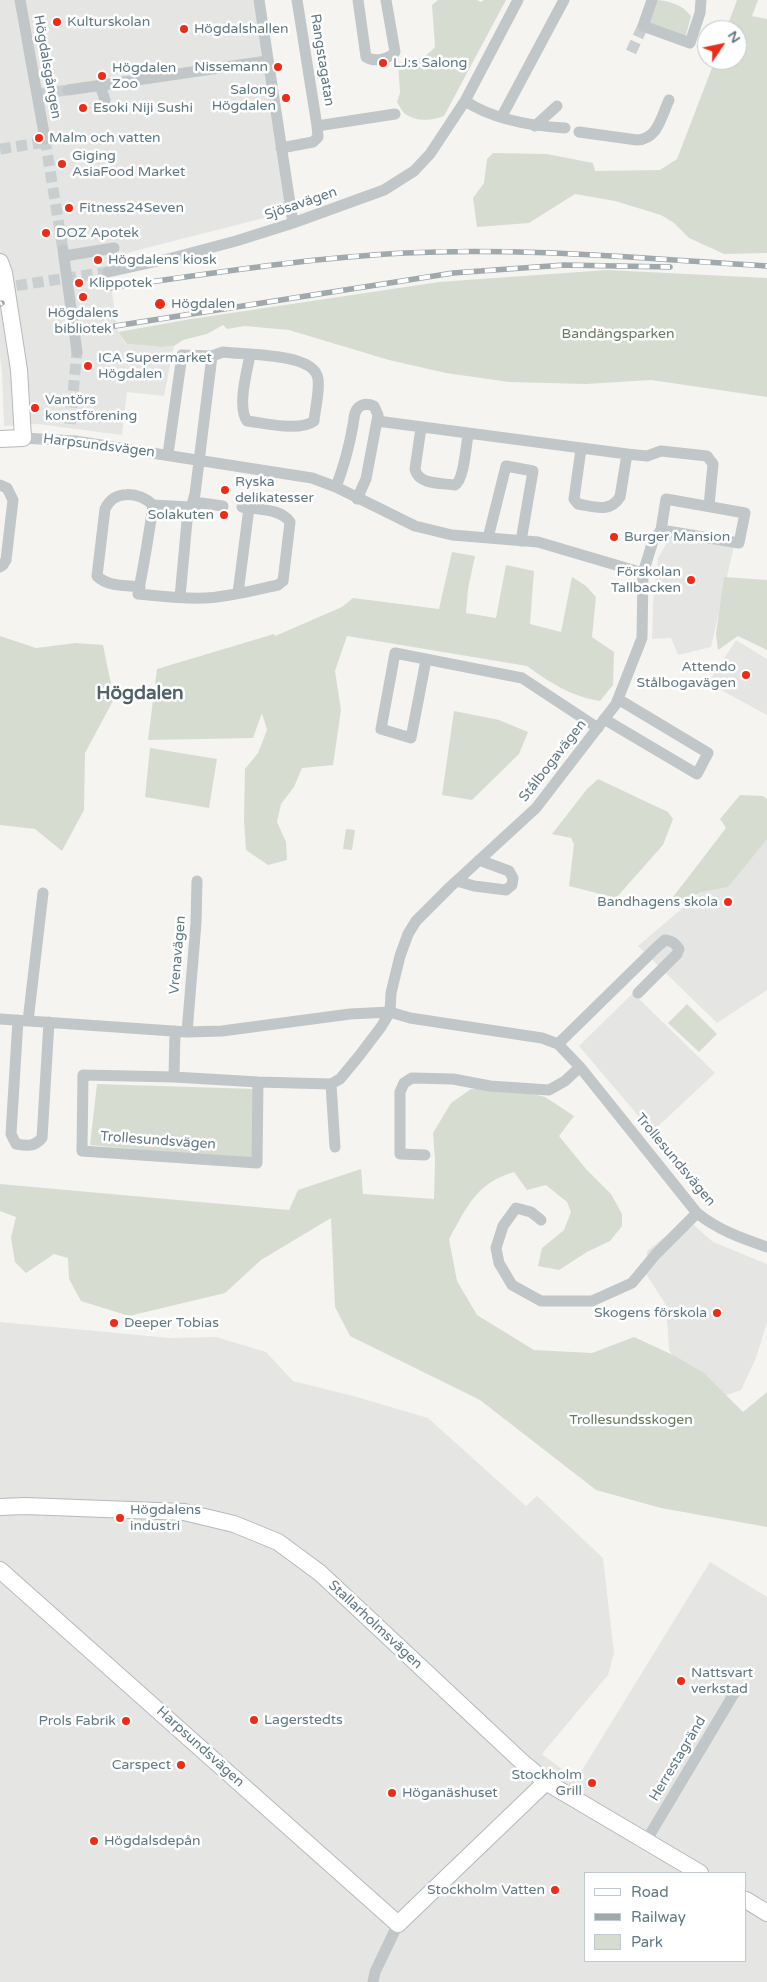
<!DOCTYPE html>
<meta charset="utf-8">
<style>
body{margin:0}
#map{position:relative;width:767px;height:1982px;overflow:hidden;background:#f5f4f0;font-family:"Varela Round",sans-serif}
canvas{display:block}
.legend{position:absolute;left:584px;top:1872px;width:162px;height:90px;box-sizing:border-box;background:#fff;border:1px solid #c0c9ce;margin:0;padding:6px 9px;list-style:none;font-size:15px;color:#617984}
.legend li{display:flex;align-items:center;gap:10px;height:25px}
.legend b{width:25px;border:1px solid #c0c9ce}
.north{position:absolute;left:697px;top:20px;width:50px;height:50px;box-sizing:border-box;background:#fff;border:1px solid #c0c9ce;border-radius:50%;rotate:56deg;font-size:14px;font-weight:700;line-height:20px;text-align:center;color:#617984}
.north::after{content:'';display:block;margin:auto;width:18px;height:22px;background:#ef2b16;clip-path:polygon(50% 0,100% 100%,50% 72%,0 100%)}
</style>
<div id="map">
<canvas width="767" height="1982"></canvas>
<ul class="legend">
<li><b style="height:6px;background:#fff"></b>Road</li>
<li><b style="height:6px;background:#9fa8ac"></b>Railway</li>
<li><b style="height:14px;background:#d7dcd1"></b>Park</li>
</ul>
<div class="north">N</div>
</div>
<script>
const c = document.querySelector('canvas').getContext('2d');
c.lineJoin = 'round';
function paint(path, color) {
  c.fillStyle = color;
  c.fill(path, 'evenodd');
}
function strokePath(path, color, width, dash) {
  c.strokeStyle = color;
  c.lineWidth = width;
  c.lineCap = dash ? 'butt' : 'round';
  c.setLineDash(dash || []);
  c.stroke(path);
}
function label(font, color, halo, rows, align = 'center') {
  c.font = font + ' "Varela Round",sans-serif';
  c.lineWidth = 5;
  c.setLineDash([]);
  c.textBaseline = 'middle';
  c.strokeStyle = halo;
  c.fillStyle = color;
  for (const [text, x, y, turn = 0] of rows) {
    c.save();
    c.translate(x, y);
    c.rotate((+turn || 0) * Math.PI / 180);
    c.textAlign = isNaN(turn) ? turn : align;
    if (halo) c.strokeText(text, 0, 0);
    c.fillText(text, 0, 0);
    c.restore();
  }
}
const built = new Path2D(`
 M0,0h262l32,209 -26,8 -161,41 11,74 8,12 35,3 13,-1 -10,50 -37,-4 -5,43 -84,-11 -34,2 -2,-53 -2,-17z
 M671,536l63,10 -23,101 -33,8 -7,-17 -19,1 1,-36 5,-45z
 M736,640l31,19v56l-59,-32z
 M767,815v175l-50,33 -79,-77 103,-88z
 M633,993l82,80 -63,59 -73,-86z
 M687,1219l26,23 54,22v58l-11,36 -15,32 -19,7 -39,-26 -14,-21 -3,-45 -20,-31 1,-23z
 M0,1322l170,16 46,-1 50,15 27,29 64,16 71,21 98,88 11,-10 66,62 11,95 -6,22 -66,79 34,26 134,-218 57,35v385h-767zM586,1873h160v88h-160z`);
const green = new Path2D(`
 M438,0h39l4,2 3,-2h22l-62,116c-12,5 -29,6 -40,-3 -3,-3 -5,-8 -7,-11l3,-9 -2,-30c15,-2 27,-4 37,-16l-3,-42z
 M655,0c13,0 28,5 36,16l-6,23 -39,-16z
 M737,0h21l-6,16 15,3v234l-43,1 -35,-16 -15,-15 -13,-8 -46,-14 -40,-7 -46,29 -52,4 -4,-29 11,-15 3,-24 6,-6 54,1 46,9 2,8 65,-1 17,-11 38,-99h22v-30h-11z
 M607,270l160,8v119l-116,-17 -65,4 -77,-2 -63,-9 -57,-13 -100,-30 -44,-4 -18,3 -4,-4 -16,9 -24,6 -9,6 -13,1 -34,-3 -9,-12 73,-13 248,-37z
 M452,552l23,4 -7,33 -2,24 30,5 10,-53 28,6 -4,53 31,8 11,-55 14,9 10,11 -4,40 22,15 -1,33 -13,16c-28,-4 -51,-19 -73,-35l-180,-30 -12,35 6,39 -8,55 -31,3 -8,19 -13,17 -4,18 9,20 1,18 -19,5 -22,-15 -2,-30 1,-51 13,-16 9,-23 -5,-17 -9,25 -105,2 9,-71 117,-35 1,2 67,-29 11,-9 86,11z
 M724,577l43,3v70l-29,-14 -20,14 -2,-16z
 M0,636l36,12 40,-5 27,2 11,54 -29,54 -1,57 -22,41 -27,-22 -35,-4z
 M454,711l45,9 29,12 -9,22 -47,46 -30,-5z
 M150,748l67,11 -8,49 -64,-11z
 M598,779l70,33 5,7 -10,26 -47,53 -47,-12 5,-42 -3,-6 -19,-4 35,-45z
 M740,795l23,1 4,3v40l-39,48 -27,5 -23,14 -5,-9 53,-69 -6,-9z
 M346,829l9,1 -3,20 -9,-1z
 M687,1004l30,30 -18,18 -31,-29z
 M97,1084l157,5v71l-164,-15z
 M471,1089h44l30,8 29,19 -15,20 27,33 25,25 11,20v12l-12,15 -23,11 -28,18 -21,-4 4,-18 22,-18 7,-18 -4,-10 -21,-17 -19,5 -13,-18c-38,11 -47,35 -65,67l8,42 20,34 57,35 58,3 42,-16 41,19 29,17 39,39 24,-20v135l-106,-19 -65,-18 -116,-90 -130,-64 -15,-29 -4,-89 -70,42 -36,33 -96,23 -48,-15 -12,-22 -1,-21 -14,-4 -28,19 -11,-11 -4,-24 5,-21 -16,-6v-27l289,26 9,-20 63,-21 2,25 71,5 1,-40 -2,-26 18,-30z`);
const streetTunnel = new Path2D(`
 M631,52l12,-26
 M38,94l30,-4
 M45,139l18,111
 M0,149l46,-7
 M0,288l108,-16
 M70,424l7,-72`);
const street = new Path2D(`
 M20,0l25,139
 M259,0l34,223
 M297,0l20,126
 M358,0l8,57c8,5 22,3 29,-5l-9,-52
 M652,0l-9,26 47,17 10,-30 1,-13
 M100,85l5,15
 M68,90l199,-29
 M465,101c29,19 66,25 100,27
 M502,116l62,-116
 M535,126l22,-20
 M579,132l58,8c21,-1 24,-23 32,-40
 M281,148l32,-6 5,-5 -1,-11 78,-12
 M63,250l14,102
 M64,256l50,-8
 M108,272l64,-14 64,-17 57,-18 91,-33 30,-19 16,-17 35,-53 53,-101
 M212,356l11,-4c21,3 85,1 94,23 4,10 -2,35 -3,46 -15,11 -49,2 -67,0 -10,-14 0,-50 3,-66
 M377,421l250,33 20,2 14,-5 46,5 6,8 -4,42
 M421,428l-6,41c3,16 26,14 40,16 9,-5 11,-39 13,-50
 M23,438l52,3 237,37 24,9 79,39 37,9 86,7 105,31
 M581,449l-7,50 4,5c16,3 32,9 42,-7l7,-43
 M168,454l14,-99 30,1 -17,138 -8,27 -7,76
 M0,485l7,3 6,12 -7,60 -3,5 -3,2
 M336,487c8,-21 13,-39 17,-62 1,-6 1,-14 6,-18 5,-4 10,-3 15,-1l4,9 -12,64 -9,20
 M153,505l37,2 11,-4 22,3
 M488,538l18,-72 27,5 -12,70
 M140,587c-14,-2 -32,0 -43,-11l8,-67c9,-20 34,-17 48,-4 -4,30 -9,59 -15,89 22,2 45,5 67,4 25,-1 49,-8 73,-13l5,-4 7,-59c-10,-14 -32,-12 -48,-15
 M238,593l11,-85
 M426,660l-15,78 -30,-9 14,-76 127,25 76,50
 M604,719l93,55 11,-21 -90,-54
 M457,881l17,5 32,4 6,-5 1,-7 -4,-7 -30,-11
 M0,1019l187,13 35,-1 128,-17 40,-2 20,6 132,20 16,6 22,23 117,146c21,17 44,25 70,34
 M18,1020l-7,114 5,10c11,2 18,3 26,-6l7,-116
 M28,1021l15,-128
 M187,1032l9,-109 1,-42
 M558,1044l100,-98 7,-6c7,1 10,3 14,9l-2,5 -39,39
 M83,1075l91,2 84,5 -1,81 -175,-12z
 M174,1077l1,-46
 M258,1082l73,2
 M335,1147l-4,-63 9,-5 19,-23 22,-29 9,-15 1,-19 9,-37 8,-22 8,-13 34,-34 86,-79 80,-104 26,-66 1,-65 10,-32 8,-11 78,13 6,-30 -79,-14 -5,31
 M425,1155l-25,-1v-62l4,-9 8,-5 41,1 37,7 59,4 16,-9 15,-14
 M541,1220l-10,-8 -15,-4 -13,18 -7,22 3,15 13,22 29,16h51l40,-18 24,-29 41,-41
 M646,1841l89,-149
 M373,1982l2,-10 23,-48`);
const secondary = new Path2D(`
 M0,262l4,11 15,97 4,68 -23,1
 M0,1507l25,-1 159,6 50,12 44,18 42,31 200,187 26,22 154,91
 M0,1570l398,354 148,-142
 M746,1900l21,13`);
const rail = new Path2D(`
 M108,288c99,-14 197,-30 297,-35 120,-6 242,6 362,13
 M0,304l2,-1
 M115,326l338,-53 111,-8 106,2`);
const markers = [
 [57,22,5,"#ef2b16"],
 [184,29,5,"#ef2b16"],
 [383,63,5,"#ef2b16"],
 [278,67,5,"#ef2b16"],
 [102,76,5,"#ef2b16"],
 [286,98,5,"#ef2b16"],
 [83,108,5,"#ef2b16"],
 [39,138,5,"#ef2b16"],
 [62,164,5,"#ef2b16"],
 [69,208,5,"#ef2b16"],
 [46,233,5,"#ef2b16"],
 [98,260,5,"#ef2b16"],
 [79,283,5,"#ef2b16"],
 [83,297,5,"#ef2b16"],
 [160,304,6,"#ef2b16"],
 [88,366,5,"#ef2b16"],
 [35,408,5,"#ef2b16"],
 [225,490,5,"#ef2b16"],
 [224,515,5,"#ef2b16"],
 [614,537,5,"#ef2b16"],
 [691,580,5,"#ef2b16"],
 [746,675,5,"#ef2b16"],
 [728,902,5,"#ef2b16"],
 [717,1313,5,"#ef2b16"],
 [114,1323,5,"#ef2b16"],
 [120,1518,5,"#ef2b16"],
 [681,1681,5,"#ef2b16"],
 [254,1720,5,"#ef2b16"],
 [126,1721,5,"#ef2b16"],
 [181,1765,5,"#ef2b16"],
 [592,1783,5,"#ef2b16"],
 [392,1793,5,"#ef2b16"],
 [94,1841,5,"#ef2b16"],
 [555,1890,5,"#ef2b16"]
];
const poiNames = [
 ["Kulturskolan",67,22],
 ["Högdalshallen",194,29],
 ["LJ:s Salong",393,63],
 ["Nissemann",268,67,"right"],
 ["Högdalen",112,68],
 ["Zoo",112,84],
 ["Salong",276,90,"right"],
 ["Högdalen",276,106,"right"],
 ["Esoki Niji Sushi",93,108],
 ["Malm och vatten",49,138],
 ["Giging",72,156],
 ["AsiaFood Market",72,172],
 ["Fitness24Seven",79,208],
 ["DOZ Apotek",56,233],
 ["Högdalens kiosk",108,260],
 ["Klippotek",89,283],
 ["Högdalen",171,304],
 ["Högdalens",83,313,"center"],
 ["bibliotek",83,329,"center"],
 ["ICA Supermarket",98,358],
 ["Högdalen",98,374],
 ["Vantörs",45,400],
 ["konstförening",45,416],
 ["Ryska",235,482],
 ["delikatesser",235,498],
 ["Solakuten",214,515,"right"],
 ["Burger Mansion",624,537],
 ["Förskolan",681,572,"right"],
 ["Tallbacken",681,588,"right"],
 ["Attendo",736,667,"right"],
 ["Stålbogavägen",736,683,"right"],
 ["Bandhagens skola",718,902,"right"],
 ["Skogens förskola",707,1313,"right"],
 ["Deeper Tobias",124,1323],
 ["Högdalens",130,1510],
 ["industri",130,1526],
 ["Nattsvart",691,1673],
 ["verkstad",691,1689],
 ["Lagerstedts",264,1720],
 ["Prols Fabrik",116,1721,"right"],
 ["Carspect",171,1765,"right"],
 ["Stockholm",582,1775,"right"],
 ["Grill",582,1791,"right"],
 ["Höganäshuset",402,1793],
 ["Högdalsdepån",104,1841],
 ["Stockholm Vatten",545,1890,"right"]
];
const streetNames = [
 ["Rangstagatan",322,60,81],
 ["Högdalsgången",47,67,80],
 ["Sjösavägen",301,204,-19],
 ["Harpsundsvägen",99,446,7],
 ["Stålbogavägen",553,761,-52],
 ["Vrenavägen",178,955,-85],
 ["Trollesundsvägen",158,1141,4],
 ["Trollesundsvägen",675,1160,50],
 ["Stallarholmsvägen",375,1625,43],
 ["Harpsundsvägen",200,1747,42],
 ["Herrestagränd",678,1759,-59]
];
const parkNames = [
 ["Bandängsparken",618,334],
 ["Trollesundsskogen",631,1420]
];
const districtNames = [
 ["Högdalen",140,694]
];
paint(built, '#e5e6e4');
paint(green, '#d7dcd1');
strokePath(streetTunnel, '#c9cfd0', 11, [11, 5.5]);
strokePath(secondary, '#b3babd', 18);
strokePath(street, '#c1c6c9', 11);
strokePath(secondary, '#fff', 16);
strokePath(rail, '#9fa8ac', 5.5);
strokePath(rail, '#fff', 4, [11]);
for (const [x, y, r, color] of markers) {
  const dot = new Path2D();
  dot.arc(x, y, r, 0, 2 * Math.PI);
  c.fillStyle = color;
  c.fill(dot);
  strokePath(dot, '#fff', 2);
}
label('14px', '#617984', '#fff', poiNames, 'left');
label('14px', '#617984', '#fff', streetNames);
label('14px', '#697a61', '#fff', parkNames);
label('bold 19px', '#506168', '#fff', districtNames);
</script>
